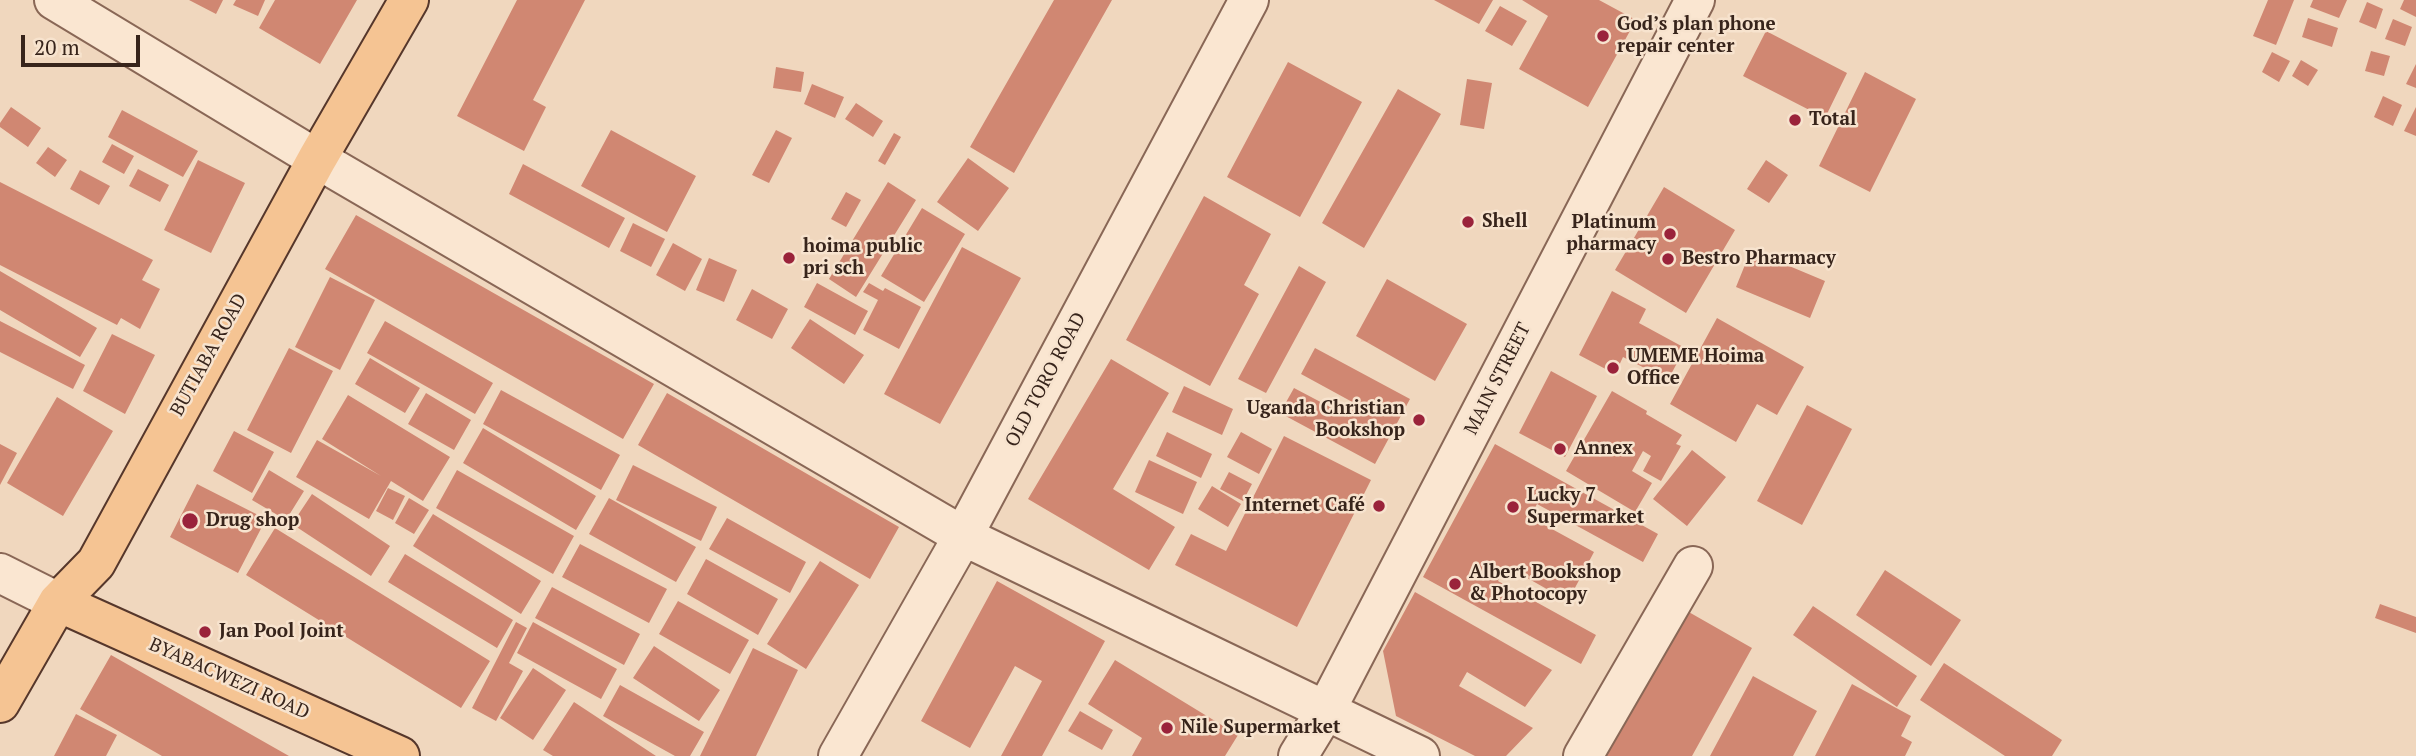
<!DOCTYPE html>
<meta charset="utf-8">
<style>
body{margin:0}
#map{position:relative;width:2416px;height:756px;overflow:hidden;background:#f0d7be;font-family:"PT Serif",serif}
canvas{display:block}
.scale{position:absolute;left:21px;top:35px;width:119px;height:32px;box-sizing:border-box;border:4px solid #37241b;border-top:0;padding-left:9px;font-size:21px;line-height:24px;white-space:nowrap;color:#37241b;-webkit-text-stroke:5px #f7e3ce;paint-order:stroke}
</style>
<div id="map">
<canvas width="2416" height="756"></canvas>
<div class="scale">20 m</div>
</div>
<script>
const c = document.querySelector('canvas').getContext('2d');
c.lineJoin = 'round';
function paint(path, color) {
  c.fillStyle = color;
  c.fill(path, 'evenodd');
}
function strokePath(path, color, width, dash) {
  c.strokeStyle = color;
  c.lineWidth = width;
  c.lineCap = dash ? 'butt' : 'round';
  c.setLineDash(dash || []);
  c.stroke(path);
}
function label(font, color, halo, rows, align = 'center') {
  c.font = font + ' "PT Serif",serif';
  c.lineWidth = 5;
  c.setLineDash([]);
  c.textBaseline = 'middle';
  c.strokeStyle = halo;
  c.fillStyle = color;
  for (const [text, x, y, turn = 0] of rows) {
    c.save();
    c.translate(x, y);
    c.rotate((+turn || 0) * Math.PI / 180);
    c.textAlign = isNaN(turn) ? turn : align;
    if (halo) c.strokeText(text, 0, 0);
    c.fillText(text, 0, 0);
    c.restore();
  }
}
const building = new Path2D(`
 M189,0h34l-7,14z
 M236,0h29l-7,16 -25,-11z
 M275,0h82l-37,64 -61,-36z
 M517,0h68l-52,100 13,7 -22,44 -67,-35z
 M1054,0h58l-98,173 -44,-26z
 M1434,0h59l-14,24z
 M1522,0h77l37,20 -48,87 -69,-38 29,-53z
 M2268,0h26l-18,45 -23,-9z
 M2313,0h34l-8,18 -29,-11z
 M2404,0h12v17l-16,-8z
 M2367,2l16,7 -7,20 -17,-7z
 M1500,6l27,15 -15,25 -27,-15z
 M2308,18l30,10 -6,19 -30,-10z
 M2393,19l19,8 -7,19 -20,-7z
 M1766,31l81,42 -22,45 -82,-42z
 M2371,51l19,5 -6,20 -19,-5z
 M2272,52l18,9 -11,21 -17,-10z
 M2301,60l17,10 -10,16 -16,-10z
 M1288,62l74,40 -62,115 -73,-40z
 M2416,64v24l-10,-4z
 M776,67l28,5 -3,20 -28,-4z
 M1865,72l51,27 -46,93 -51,-26z
 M1467,79l25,4 -8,46 -24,-4z
 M812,84l32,13 -9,21 -31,-14z
 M1398,89l43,25 -77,134 -42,-25z
 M2383,96l19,9 -9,21 -19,-9z
 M856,103l27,18 -10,16 -28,-18z
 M11,107l30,21 -13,19 -28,-20v-4z
 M2416,107v29l-12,-5z
 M122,110l76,41 -15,26 -75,-40z
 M611,130l85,46 -29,56 -86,-46z
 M776,130l16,8 -23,45 -17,-8z
 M894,133l7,4 -16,28 -7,-4z
 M112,144l22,12 -10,18 -22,-12z
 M48,147l19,13 -12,17 -19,-14z
 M968,158l41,30 -31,43 -41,-29z
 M198,160l47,23 -34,70 -47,-23z
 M1766,160l22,15 -19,28 -22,-14z
 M523,164l102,54 -16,30 -100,-54z
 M138,169l31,16 -9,17 -31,-16z
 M80,170l30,16 -11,19 -29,-16z
 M0,182l153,78 -11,20 18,9 -20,40 -19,-11 -4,7 -117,-60z
 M888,182l28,18 -60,97 -27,-18z
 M1664,187l71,43 -49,83 -71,-43z
 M846,192l15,8 -15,27 -15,-8z
 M1204,196l67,38 -27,51 15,9 -49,92 -84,-46z
 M922,208l43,26 -41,68 -43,-26z
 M356,215l298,169 -31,55 -298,-170z
 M633,223l32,16 -14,28 -31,-16z
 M673,243l29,16 -17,32 -29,-16z
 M962,247l59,31 -81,146 -56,-30z
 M1751,250l74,31 -15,37 -74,-31z
 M709,258l28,12 -13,32 -28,-12z
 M1299,266l27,16 -60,111 -28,-14z
 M0,271l97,57 -17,29 -80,-47z
 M330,277l45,23 -35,70 -45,-23z
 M1387,279l80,45 -32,57 -79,-45z
 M817,283l51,28 -13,24 -51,-28z
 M869,283l14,8 2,-3 36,19 -22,42 -36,-19 15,-30 -15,-8z
 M752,289l36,20 -16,30 -36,-19z
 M1612,291l34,18 -7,14 46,25 -17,32 -45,-23 -8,17 -36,-19z
 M1717,318l87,49 -27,48 -20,-11 -21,38 -66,-38z
 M810,319l54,36 -20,29 -53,-36z
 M0,321l85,44 -12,24 -73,-37z
 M385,321l108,62 -18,31 -108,-61z
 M112,334l43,21 -30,59 -42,-23z
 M289,348l44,23 -42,82 -44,-23z
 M1315,348l95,51 -35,65 -95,-51 14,-25 55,29 7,-13 -55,-30z
 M370,358l50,30 -15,25 -50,-29z
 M1111,359l58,34 -56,96 62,38 -26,43 -121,-71z
 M1551,371l46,25 -32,61 -46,-24z
 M1184,386l49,23 -11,26 -50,-23z
 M501,390l119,65 -19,35 -118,-66z
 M1612,391l35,20 -1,3 36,21 -6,9 5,2 -20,35 -18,-10 8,-15 -8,-5 -11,20 20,12 -17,29 -69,-41z
 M426,393l45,27 -17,30 -46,-26z
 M667,393l232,134 -29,52 -232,-134z
 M348,395l102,62 -27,44 -32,-20 -22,38 -73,-42 21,-37 64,36 -59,-37z
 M57,397l56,34 -50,85 -56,-33z
 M1807,405l45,24 -50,96 -45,-24z
 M483,428l113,68 -20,34 -113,-67z
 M234,431l40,21 -22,41 -39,-22z
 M1167,432l45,22 -11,24 -45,-22z
 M1241,432l31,17 -13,25 -32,-17z
 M1284,436l87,44 -74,147 -122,-62 16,-31 35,17z
 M0,444l17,9 -17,32z
 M1495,444l163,90 -15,28 -106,-58 -7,13 64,35 -26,49 -62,-35 -8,15 98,54 -15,29 -158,-87z
 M1692,450l34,27 -39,49 -34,-27z
 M1149,460l48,22 -14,32 -48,-22z
 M633,465l84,42 -16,34 -85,-41z
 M269,470l35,21 -18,29 -34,-20z
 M457,470l117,66 -21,38 -117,-66z
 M1229,472l23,12 -9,17 -23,-12z
 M197,484l69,35 -28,54 -68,-36z
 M1212,486l29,18 -13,23 -30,-18z
 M388,488l17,8 -12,24 -17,-9z
 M312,494l78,52 -19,30 -79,-52z
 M409,498l20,12 -15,24 -19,-11z
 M609,498l87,49 -20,35 -87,-48z
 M433,514l108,67 -20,33 -108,-68z
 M727,518l79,44 -16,31 -81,-44z
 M275,528l215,133 -29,47 -215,-133z
 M580,544l87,45 -18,34 -87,-46z
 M405,554l108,66 -16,28 -109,-66z
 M706,559l72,40 -20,36 -71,-41z
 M820,561l39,24 -53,84 -39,-25z
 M1885,570l76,50 -30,46 -75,-51z
 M997,581l108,60 -63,115h-41l41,-75 -27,-15 -45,82 -49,-27z
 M552,587l88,47 -16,31 -89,-47z
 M1415,592l137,78 -27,37 -58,-35 -8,14 74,42 -27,28h-31l-79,-40 -13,-65z
 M678,601l71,39 -19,34 -71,-40z
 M2380,604l36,13v16l-41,-15z
 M1813,606l104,70 -20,31 -104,-72z
 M1687,611l65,37 -60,108h-86z
 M516,622l11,6 -18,35 14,8 -27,50 -24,-13z
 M533,622l84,47 -16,30 -84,-46z
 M654,646l66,44 -21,31 -66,-43z
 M753,648l45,22 -42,86h-56z
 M111,655l178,101h-127l-82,-47z
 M1115,660l123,75 -13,21h-93l10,-18 -54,-34z
 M1944,663l118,77 -10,16h-47l-85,-56z
 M533,668l33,22 -33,50 -33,-22z
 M1753,676l64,35 -24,45h-83z
 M1852,684l59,32 -10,20 11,6 -7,14h-90z
 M620,685l84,47 -14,24h-15l-72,-40z
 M574,702l82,54h-103l-10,-6z
 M1080,711l33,19 -11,20 -34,-19z
 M76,714l41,21 -11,21h-52z`);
const minor = new Path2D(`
 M54,0l263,159 646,377 457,220
 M0,573l58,29
 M838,756l125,-220 286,-536
 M1298,756l28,-46 369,-710
 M1583,756l110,-190`);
const major = new Path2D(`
 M58,602l342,154
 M0,703l58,-101 38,-39 221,-404 92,-159`);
const markers = [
 [1603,36,7,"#9a233b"],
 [1795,120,7,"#9a233b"],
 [1468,222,7,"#9a233b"],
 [1670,234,7,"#9a233b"],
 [789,258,7,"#9a233b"],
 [1668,259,7,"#9a233b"],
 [1613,368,7,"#9a233b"],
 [1419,420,7,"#9a233b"],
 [1560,449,7,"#9a233b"],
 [1379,506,7,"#9a233b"],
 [1513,507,7,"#9a233b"],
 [190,521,9,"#9a233b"],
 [1455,584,7,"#9a233b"],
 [205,632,7,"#9a233b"],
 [1167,728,7,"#9a233b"]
];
const poiNames = [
 ["God’s plan phone",1617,25],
 ["repair center",1617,47],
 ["Total",1809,120],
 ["Shell",1482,222],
 ["Platinum",1656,223,"right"],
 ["pharmacy",1656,245,"right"],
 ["hoima public",803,247],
 ["pri sch",803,269],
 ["Bestro Pharmacy",1682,259],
 ["UMEME Hoima",1627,357],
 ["Office",1627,379],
 ["Uganda Christian",1405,409,"right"],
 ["Bookshop",1405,431,"right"],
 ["Annex",1574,449],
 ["Lucky 7",1527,496],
 ["Supermarket",1527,518],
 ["Internet Café",1365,506,"right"],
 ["Drug shop",206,521],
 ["Albert Bookshop",1469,573],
 ["& Photocopy",1469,595],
 ["Jan Pool Joint",219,632],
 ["Nile Supermarket",1181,728]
];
const streetNames = [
 ["BUTIABA ROAD",209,355,-61],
 ["MAIN STREET",1498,379,-63],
 ["OLD TORO ROAD",1046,380,-62],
 ["BYABACWEZI ROAD",229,679,24]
];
paint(building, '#d08772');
strokePath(minor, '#896756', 42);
strokePath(major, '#56372b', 42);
strokePath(minor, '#fae6d1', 38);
strokePath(major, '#f5c493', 38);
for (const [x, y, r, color] of markers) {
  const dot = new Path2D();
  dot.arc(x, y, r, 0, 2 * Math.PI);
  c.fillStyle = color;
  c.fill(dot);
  strokePath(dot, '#f7e3ce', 2.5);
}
label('bold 19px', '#37241b', '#f7e3ce', poiNames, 'left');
label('19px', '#37241b', '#f7e3ce', streetNames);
</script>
